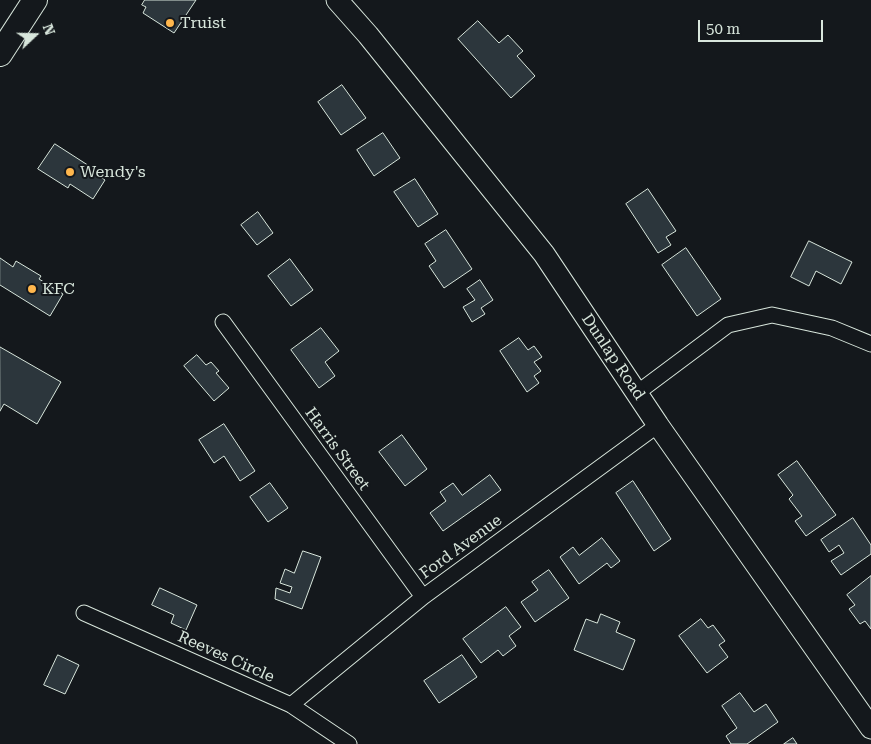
<!DOCTYPE html>
<style>
body{margin:0}
#map{position:relative;width:871px;height:744px;overflow:hidden;background:#14181c;font-family:"Roboto Serif",serif}
canvas{display:block}
.north{position:absolute;left:10px;top:10px;width:50px;height:50px;-webkit-text-stroke:4px #14181c;paint-order:stroke;rotate:69deg;font-size:14px;font-weight:700;line-height:20px;text-align:center;color:#d8e6dc}
.north::after{content:'';display:block;margin:auto;width:18px;height:22px;background:#d8e6dc;clip-path:polygon(50% 0,100% 100%,50% 72%,0 100%)}
.scale{position:absolute;left:698px;top:20px;width:125px;height:22px;box-sizing:border-box;border:2px solid #d8e6dc;border-top:0;padding-left:6px;font-size:15px;line-height:18px;white-space:nowrap;color:#d8e6dc;-webkit-text-stroke:4px #14181c;paint-order:stroke}
</style>
<div id="map">
<canvas width="871" height="744"></canvas>
<div class="north">N</div>
<div class="scale">50 m</div>
</div>
<script>
const c = document.querySelector('canvas').getContext('2d');
c.lineJoin = 'round';
function paint(path, color) {
  c.fillStyle = color;
  c.fill(path, 'evenodd');
}
function strokePath(path, color, width, dash) {
  c.strokeStyle = color;
  c.lineWidth = width;
  c.lineCap = dash ? 'butt' : 'round';
  c.setLineDash(dash || []);
  c.stroke(path);
}
function label(font, color, halo, rows, align = 'center') {
  c.font = font + ' "Roboto Serif",serif';
  c.lineWidth = 4;
  c.setLineDash([]);
  c.textBaseline = 'middle';
  c.strokeStyle = halo;
  c.fillStyle = color;
  for (const [text, x, y, turn = 0] of rows) {
    c.save();
    c.translate(x, y);
    c.rotate((+turn || 0) * Math.PI / 180);
    c.textAlign = isNaN(turn) ? turn : align;
    if (halo) c.strokeText(text, 0, 0);
    c.fillText(text, 0, 0);
    c.restore();
  }
}
const building = new Path2D(`
 M145,0h51l-22,33 -31,-20 3,-6 -4,-2z
 M478,21l21,22 9,-8 15,16 -6,5 18,20 -24,22 -53,-59z
 M342,85l24,33 -25,17 -23,-33z
 M383,133l17,25 -26,18 -17,-26z
 M55,144l42,27 -1,3 9,6 -12,19 -23,-15 -2,4 -30,-19z
 M415,179l23,35 -20,13 -24,-35z
 M648,189l28,42 -10,6 5,8 -13,8 -32,-49z
 M258,212l15,21 -16,12 -16,-20z
 M446,230l26,39 -28,19 -15,-22 7,-5 -11,-17z
 M809,241l43,21 -11,22 -25,-13 -7,15 -18,-9z
 M686,248l35,51 -24,17 -35,-51z
 M0,258l13,9 3,-6 25,15 -2,3 24,15 -13,22 -50,-31z
 M290,259l23,31 -22,16 -23,-30z
 M480,280l13,20 -12,8 4,6 -13,8 -9,-15 12,-7 -8,-11z
 M321,328l18,23 -14,11 10,14 -16,12 -28,-38z
 M519,338l9,12 6,-4 8,11 -8,5 7,9 -7,5 5,7 -12,9 -27,-41z
 M0,347l61,35 -24,42 -33,-20 -4,7z
 M197,355l9,10 5,-3 8,9 -3,2 13,15 -15,13 -30,-35z
 M224,424l31,47 -15,10 -16,-25 -10,7 -15,-23z
 M402,435l25,34 -22,17 -26,-34z
 M797,461l39,54 -30,21 -11,-15 7,-5 -13,-17 4,-4 -15,-20z
 M490,475l11,15 -58,41 -13,-18 16,-12 -6,-9 13,-9 9,12z
 M633,481l38,58 -17,12 -38,-58z
 M270,483l18,25 -20,14 -18,-25z
 M853,518l18,27v9l-30,21 -10,-14 13,-8 -5,-8 -10,7 -8,-12z
 M602,538l18,23 -9,7 -4,-5 -28,21 -19,-27 13,-10 6,8z
 M303,551l18,6 -19,52 -27,-10 1,-11 14,5 2,-6 -12,-4 5,-14 9,4z
 M549,570l20,28 -34,24 -14,-20 17,-12 -6,-8z
 M871,576v53l-6,-8 -5,3 -11,-15 6,-4 -8,-10z
 M160,588l37,17 -11,25 -15,-7 3,-8 -22,-10z
 M506,607l15,20 -12,9 7,10 -13,10 -5,-6 -17,13 -18,-24z
 M601,614l19,8 -4,10 19,8 -12,30 -49,-20 12,-31 11,4z
 M701,619l7,9 5,-3 12,16 -6,4 9,12 -21,16 -28,-37z
 M58,655l21,10 -14,29 -21,-9z
 M462,655l15,22 -38,26 -15,-22z
 M740,693l14,19 12,-8 12,18 -31,22h-16l-5,-8 11,-8 -15,-22z
 M793,738l4,6h-13z`);
const street = new Path2D(`
 M223,322l200,275
 M637,393l91,-68 44,-10 60,13 39,16
 M84,613l207,92 58,39
 M291,705l132,-108 235,-172`);
const secondary = new Path2D(`
 M337,0l31,35 176,219 114,171 213,303`);
const primary = new Path2D(`
 M0,54l35,-54`);
const markers = [
 [170,23,5,"#ffb74d"],
 [70,172,5,"#ffb74d"],
 [32,289,5,"#ffb74d"]
];
const poiNames = [
 ["Truist",180,23],
 ["Wendy's",80,172],
 ["KFC",42,289]
];
const streetNames = [
 ["Dunlap Road",613,357,56],
 ["Harris Street",337,449,54],
 ["Ford Avenue",461,547,-36],
 ["Reeves Circle",226,657,24]
];
paint(building, '#2c363c');
strokePath(building, '#d8e6dc', 1);
strokePath(street, '#d8e6dc', 17);
strokePath(secondary, '#d8e6dc', 23);
strokePath(primary, '#d8e6dc', 26);
strokePath(street, '#14181c', 15);
strokePath(secondary, '#14181c', 21);
strokePath(primary, '#14181c', 24);
for (const [x, y, r, color] of markers) {
  const dot = new Path2D();
  dot.arc(x, y, r, 0, 2 * Math.PI);
  c.fillStyle = color;
  c.fill(dot);
  strokePath(dot, '#14181c', 2);
}
label('16px', '#d8e6dc', '#14181c', poiNames, 'left');
label('16px', '#d8e6dc', '#14181c', streetNames);
</script>
